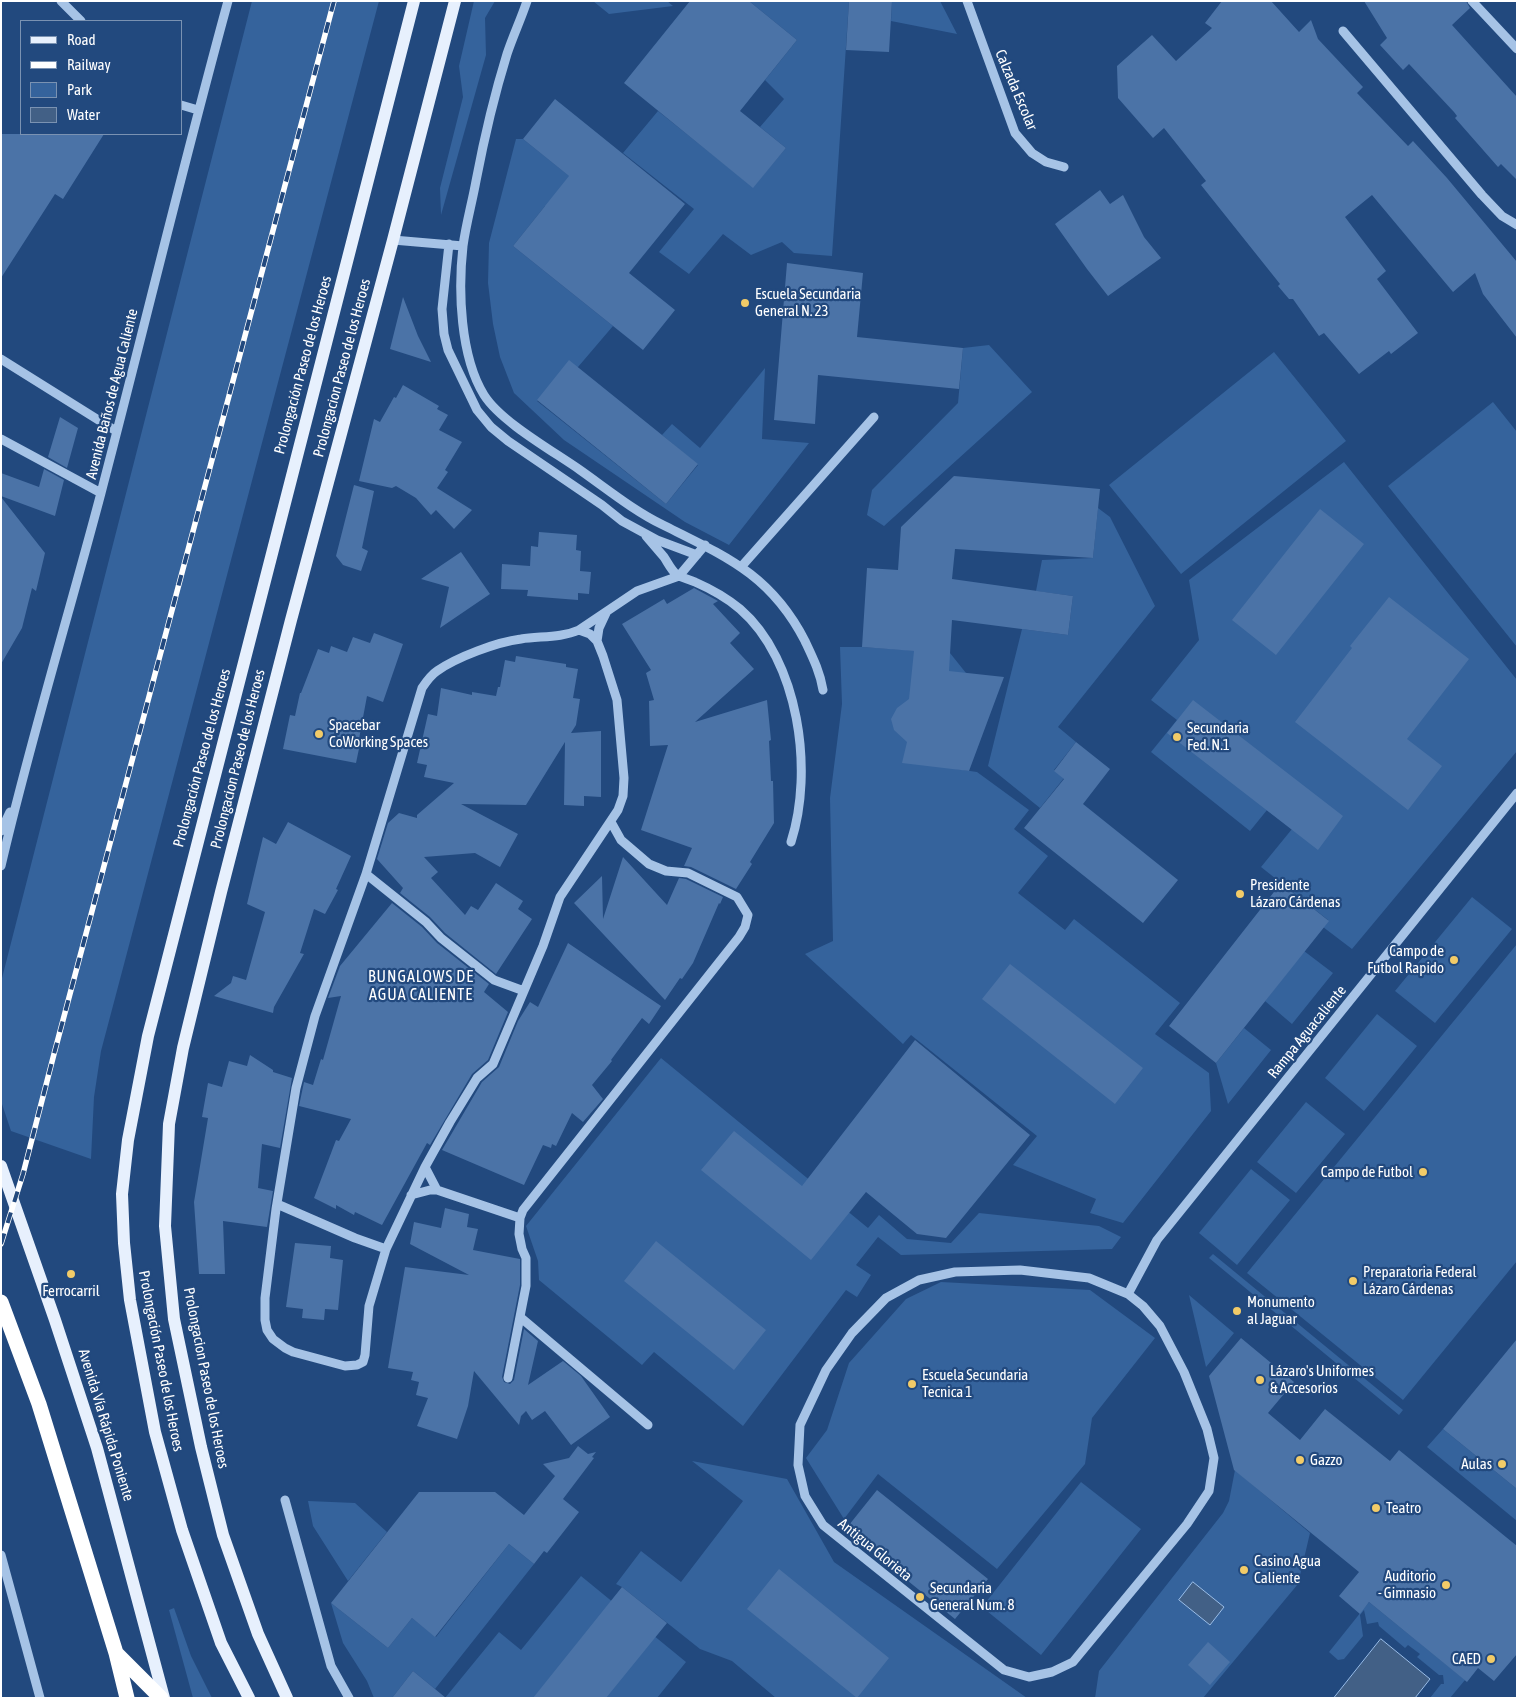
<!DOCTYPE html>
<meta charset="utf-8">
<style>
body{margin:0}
#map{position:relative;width:1518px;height:1699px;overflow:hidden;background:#22497e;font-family:"Asap Condensed",sans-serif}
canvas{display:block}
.frame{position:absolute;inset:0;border:2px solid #fff;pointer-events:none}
.legend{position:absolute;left:20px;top:20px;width:162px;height:115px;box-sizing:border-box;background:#22497e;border:1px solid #7a92b2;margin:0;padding:6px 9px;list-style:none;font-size:15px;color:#fff}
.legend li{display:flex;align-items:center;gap:10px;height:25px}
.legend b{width:25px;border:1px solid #7a92b2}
</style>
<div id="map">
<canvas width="1518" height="1699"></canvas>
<div class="frame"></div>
<ul class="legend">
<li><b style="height:6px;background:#e7f0fd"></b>Road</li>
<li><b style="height:6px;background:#fff"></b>Railway</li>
<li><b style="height:14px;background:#35639c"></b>Park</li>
<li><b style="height:14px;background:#426086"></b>Water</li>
</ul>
</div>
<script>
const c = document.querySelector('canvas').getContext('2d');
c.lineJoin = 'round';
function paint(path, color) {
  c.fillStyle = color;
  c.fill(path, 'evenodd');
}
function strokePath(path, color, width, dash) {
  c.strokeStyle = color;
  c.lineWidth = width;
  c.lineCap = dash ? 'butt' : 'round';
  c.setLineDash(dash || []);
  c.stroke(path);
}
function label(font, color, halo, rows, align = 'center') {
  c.font = font + ' "Asap Condensed",sans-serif';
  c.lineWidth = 4.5;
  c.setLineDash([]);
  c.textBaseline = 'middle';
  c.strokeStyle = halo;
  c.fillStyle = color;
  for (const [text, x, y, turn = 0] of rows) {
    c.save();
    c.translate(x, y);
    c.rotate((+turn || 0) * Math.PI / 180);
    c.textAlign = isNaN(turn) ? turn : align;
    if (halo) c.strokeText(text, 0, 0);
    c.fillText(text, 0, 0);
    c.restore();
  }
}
const green = new Path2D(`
 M252,1h127l-278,1050 -7,46 -3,62 -80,-28 -10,-30v-119z
 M474,1h21l-10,17 1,37 -45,160 -1,-27 23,-91 -4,-31z
 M593,1h74l6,5 -64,8z
 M749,1h100l-17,255 -38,-3 -12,-11 -31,13 -28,-21 -34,40 -30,-22 35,-43 -71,-56 35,-42 95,76 33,-39 -26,-21 24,-28 -19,-19 32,-40z
 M892,1h48l17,33 -66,-13z
 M516,139h7l74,59 -25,29 -27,-21 -32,40 100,80 -35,41 -41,34 129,103 32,-39 -36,-30 10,-11 28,24 65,-80 -3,71 47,4 -80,102 -44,-23 -121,-82 -50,-47 -14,-36 -7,-33 -5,-41 1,-40z
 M989,345l43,47 -148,134 -17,-11 5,-25 86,-87 5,-55z
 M1274,352l72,89 -165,133 -72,-89z
 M1493,402l24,30v215l-129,-161z
 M1344,462l173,218v71l-165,198 -29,-22 5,-7 -67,-53 31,-38 -25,-19 -17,21 -99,-79 26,-32 -26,-20 48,-60 -10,-60z
 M1098,508l12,9 45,89 -97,121 18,15 -22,28 10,8 -24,30 -52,-42 34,-137 46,6 5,-39 -37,-5 6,-31 51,-2z
 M840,647h22l88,6 16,20 -10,96 21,3 52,38 -15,19 34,27 -30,37 47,37 9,-11 106,84 -25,31 54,39 2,38 -88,112 -33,-10 6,-14 -83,-34 24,-29 -126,-101 -8,9 -98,-90 28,-13 -3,-143 12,-94z
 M1472,897l40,32 -77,94 -40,-32z
 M1517,944v317l-114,139 -156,-127z
 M1304,951l29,22 -41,51 -27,-23z
 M1377,1014l40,32 -53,65 -39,-33z
 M1244,1028l27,22 -43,54 -12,-41z
 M661,1058l207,170 11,-13 28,24 44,4 28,-30 120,13 22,11 -9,12 -211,6 -23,-18 -22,28 15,10 -14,22 -11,-7 -103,136 -89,-74 -12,13 -103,-85 -1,-19 -12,-35z
 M1306,1102l39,32 -49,59 -39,-31z
 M1251,1169l39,31 -53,65 -38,-32z
 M1213,1254l190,156 -4,5 -190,-157z
 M941,1282l149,8 65,48 -63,80 -7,46 -88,105 -119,-95 -34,45 -38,-61 21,-28 22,-67 57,-64z
 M1189,1295l45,38 -28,34z
 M1443,1429l74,60v32l-90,-74z
 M692,1461l95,18 47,83 193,136h-251l-44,-37 -32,-12 -78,-62 -6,-3 25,-33 40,31 62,-81z
 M1235,1470l75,63 -12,51 -95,114h-108l4,-27 124,-158 6,-12z
 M1081,1482l60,47 -100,126 -59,-48z
 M308,1501l47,2 32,29 -39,49 -35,-55z
 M509,1544l25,20 -99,125 -22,-18 -21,27h-18l-7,-17 -24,-38 -12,-40 57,45 24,-30 24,19z
 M581,1576l105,86 -29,36h-212l54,-66 22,18z
 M1369,1602l96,78 -15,18h-20l11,-14h3l-1,-9h-4l-22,-18 3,-3 -12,-9 -3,3 -26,-22 -1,-4 -11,2 -3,-14 -4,5 3,21 -19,23 -6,1 -9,-8z
 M174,1608l17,48 21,42h-19l-24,-88z`);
const water = new Path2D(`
 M1193,1582l31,25 -14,18 -31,-25z
 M1381,1639l49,40 -15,19h-81z`);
const building = new Path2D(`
 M690,1h59l48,39 -57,71 46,37 -33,40 -129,-105z
 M849,1h43l-3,51 -43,-2z
 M1222,1h49l28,31 12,-12 7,19 45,48 -6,6 51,53 5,-5 34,37 70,84v76l-34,-44 -8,-21 -22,19 -81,-97 -27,22 41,54 -9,8 41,54 -27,21 -2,-3 -30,23 -35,-41 -5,3 -26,-37h-4l-11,-13 2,-2 -79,-99 5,-4 -42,-53 -11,10 -35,-40 -1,-32 35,-31 24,26 36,-33 -7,-5z
 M1364,1h102l4,7 -18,17 65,72v83l-16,-16 -3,3 -43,-49 2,-2 -3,-4 -45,-48 -6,6 -23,-25 7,-7z
 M555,99l130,105 -56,69 46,37 -32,40 -130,-104 56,-70 -46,-37z
 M1,134h103l-41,65 -8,-5 -54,84z
 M1100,190l10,14 13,-9 21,42 17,21 -53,38 -21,-27 -32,-45z
 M787,263l76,10 -6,64 106,11 -4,41 -141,-14 -3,49 -41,-4z
 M403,297l15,39 13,26 -41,-13z
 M569,360l129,104 -32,40 -129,-104z
 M403,385l36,21 -2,3 11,6 -9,15 23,12 -17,28 3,2 -11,16 35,22 -18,19 -18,-19 -5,5 -15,-17 -20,-12 -4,2 -33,-7 15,-62 6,3 14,-25 2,1z
 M60,417l18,11 -11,40 -19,-11z
 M44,469l20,11 -9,36 -54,-20v-23l38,14z
 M954,476l146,13 -7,69 -138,-9 -3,30 121,17 -5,39 -116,-15 -3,51 55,6 -35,94 -67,-8 5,-21 -13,-12 -3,-11 6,-11 12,-9 5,-48 -52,-4 5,-79 31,2 3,-43z
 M354,485l20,6 -12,57 6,3 -7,20 -18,-6 -7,-9z
 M1,497l44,56 -9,38 -4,-3 -10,40 -21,36z
 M1320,509l44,35 -88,111 -44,-35z
 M539,532l38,3 -1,15 5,1 -1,20 11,1 -2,22 -11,-1v7l-51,-4 1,-6 -27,-1 1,-25 28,2 1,-20 7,1z
 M461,552l29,42 -50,34 9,-41 -28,-8z
 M694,588l24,13 -5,3 27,29 -10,10 24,26 -59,53 72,-22 4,40 -2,1 2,40h2l1,42 -24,39 2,2 -16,25 -45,-22 -7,-1 8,-18 -51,-18 27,-85 -18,1 -1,-45 5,-1 -8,-27 5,-3 -29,-46 42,-25 3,5z
 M1389,597l80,62 -62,80 35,27 -34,44 -113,-88 57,-74 -2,-2z
 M374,633l29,11 -20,58 -16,-6 -8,43h2l-5,24 -73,-14 7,-34 5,1 5,-23h1l17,-44 11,4 2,-7 16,6 6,-15 17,6z
 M516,656l50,8v3l12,2 -5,29 7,1 -4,26 -5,8 30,-2v66l-17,-1v10l-20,-1 1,-63 -39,63 -65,-1 57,30 -18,33 -25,-14 -51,4 14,15 -7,6 34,37 6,-9 7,4 18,-27 27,18 -5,8 14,10 -36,55 -51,-41 -15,-16 -30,-24 3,-5 -26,-29 11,-36 11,-10 18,5v-3l37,-32 -30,-6 3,-12 -10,-2 11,-49 9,2 4,-28 31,7v-3l24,4 2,-9h2l5,-27 10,2z
 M1193,700l150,116 -25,34 -151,-117z
 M1076,742l34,27 -27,35 95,76 -35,43 -119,-95 40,-49 -10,-8z
 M288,822l63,34 -15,33 2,1 -13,24 -11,-5 -14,44 4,1 -30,53 -1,6 -59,-17 17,-13 2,-7 13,4 19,-68 -18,-8 16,-67 13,7z
 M623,857l44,48 12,-27 7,1 37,18 -3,7 -1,-1 -26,60 -11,16 -2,-1 -15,22 -91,-97 28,-27 1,43z
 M1281,883l48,38 -113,142 -47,-37z
 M392,903l30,24 15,16 52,41 -5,8 24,20 -20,48 -16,14 -42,71 -3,-2 -45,82 -27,-13 -1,3 -18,-10v4l-22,-11 22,-58 3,1 12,-22 -52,-13 5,-24 9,3 8,-26 2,1 18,-64 -13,2 12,-32z
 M568,943l93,63 -12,18 -7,-6 -31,42 1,1 -20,24 11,14 -20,23 -11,-9 -16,33 -4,-2 -1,4 -8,-3 -19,40 -82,-35 40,-68 17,-15 19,-46 12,-19 8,5z
 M1010,964l133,104 -28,36 -133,-105z
 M915,1040l115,95 -84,103 -29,-4 -51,-42 -55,68 -110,-90 33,-39 68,55z
 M250,1055l23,15v2l19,6 -12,70 -18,-4 -4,44 15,3 -6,36 -44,-6 2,53h-26l-5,-72 14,-84 -6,-1 6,-34 14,4 7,-26 18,5z
 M445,1208l24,6 -2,13 11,2 -5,21 47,9v26l-18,92 2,5 6,2 4,-4 10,-51 14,12 -10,44 35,-24 18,15 29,41 -39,28 -26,-34 -13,9 -6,-9 -5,5 -2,9 -45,-54 -6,35 -11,33 -40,-13 11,-28 -12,-3 3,-13 -8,-2 2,-8 -25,-4 17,-101 64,8 -59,-31 4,-22 27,6z
 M656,1241l110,89 -32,40 -110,-89z
 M295,1243l36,3 -1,12 13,2 -5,50 -13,-1 -1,11 -22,-2 1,-9 -17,-2z
 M1241,1338l53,44 -26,31 32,27 25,-31 65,52 9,-11 118,96v108l-23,27 -16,-13 -11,14 -98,-80 -9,12 -21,-18 20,-24 -125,-102 -25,-94z
 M1517,1339v150l-74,-60z
 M578,1446l10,8 8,-2 -4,5 2,1 -31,41 16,13 -32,41 -3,-2 -10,13 -25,-20 -74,93 -23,-19 -24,30 -57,-45 88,-111h76l29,23 31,-39 -12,-12 26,-6z
 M877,1490l111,89 -33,40 -110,-89z
 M779,1569l110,89 -32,40 -110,-89z
 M622,1587l45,36 -61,75h-73z
 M1208,1642l22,20 -20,23 -22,-20z
 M413,1671l33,27h-54z`);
const minor = new Path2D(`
 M61,1l20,20
 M527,1c-6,18 -14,35 -20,53 -13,42 -23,85 -31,127 -4,22 -10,43 -13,65 -5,44 -3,110 21,149 17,27 69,56 96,75 27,19 54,41 83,55 64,32 108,50 142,116 8,17 15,31 18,49
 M967,1l48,132 17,20 14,9 18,5
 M1472,1l45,48
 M1343,31l139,164 20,21 15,9
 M181,105l17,5
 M393,240l70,6
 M449,244l-7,65 2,25 4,16 29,60 14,17 17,14 94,64 20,16 35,19 40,15
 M1,359l115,72
 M1,439l100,54
 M646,536c6,7 12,14 18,21 4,6 7,13 13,18 5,3 12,4 18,7 16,7 32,16 45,27 59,51 74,162 51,233
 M741,567l133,-150
 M579,630l11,4 7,7 2,-13 7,-15
 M597,641l6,15 14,44 7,78 -1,18 -5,14 -58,87 -17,49 -50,118 -16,14 -27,44 -25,45 -39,82 -17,57 -4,49 -2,7 -6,3 -12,1 -52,-14 -8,-4 -12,-9 -6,-9 -2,-10v-22l11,-89 20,-121 19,-72 51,-142 56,-186c4,-6 9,-13 15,-17 20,-14 60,-29 84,-32 19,-3 40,-1 58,-9l58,-39 42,-15 26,-31
 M1,831l9,-19
 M1,866c29,-125 67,-248 100,-373 43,-164 82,-328 127,-492
 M366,874l60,48 15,16 53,42 30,11
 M425,1167l12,23
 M411,1195l19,-5h7l83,28
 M277,1204l78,34 31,11
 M1020,1270l69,8 39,16 15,12 17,20 24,46 23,57 7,29 -5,33 -22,33 -114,138 -21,10 -23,5 -25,-7 -181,-145 -18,-29 -7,-31 2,-40 26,-55 26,-37 34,-35 33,-18 36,-8z
 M1128,1294l29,-54 360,-447
 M520,1317l128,108
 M508,1378l18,-92v-28l-4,-9 -3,-15 1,-16 3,-8 216,-273 6,-10 3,-12 -11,-18 -49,-24 -22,-2 -17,-7 -28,-24 -10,-18
 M285,1500l46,166 18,32
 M1,1555l39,143`);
const major = new Path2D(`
 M1,1166l54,154 42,128 67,250
 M249,1698l-28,-55 -39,-113 -27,-98 -25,-132 -6,-57 -2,-49 6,-54 20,-104 266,-1035
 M287,1698l-29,-64 -35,-99 -22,-88 -27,-128 -9,-93 4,-102 14,-76 38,-156 70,-272 102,-380 62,-239`);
const highway = new Path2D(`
 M1,1302l38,102 77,249 11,45
 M116,1653l45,45`);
const rail = new Path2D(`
 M1,1244l22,-70 31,-120 280,-1053`);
const markers = [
 [745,303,5,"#f2cb68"],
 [319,734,5,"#f2cb68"],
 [1177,737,5,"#f2cb68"],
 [1240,894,5,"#f2cb68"],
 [1454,960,5,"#f2cb68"],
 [1423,1172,5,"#f2cb68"],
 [71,1274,5,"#f2cb68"],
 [1353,1281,5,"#f2cb68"],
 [1237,1311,5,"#f2cb68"],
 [1260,1380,5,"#f2cb68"],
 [912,1384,5,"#f2cb68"],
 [1300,1460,5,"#f2cb68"],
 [1502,1464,5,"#f2cb68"],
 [1376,1508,5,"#f2cb68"],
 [1244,1570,5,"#f2cb68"],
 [1446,1585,5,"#f2cb68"],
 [920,1597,5,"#f2cb68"],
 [1491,1659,5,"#f2cb68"]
];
const streetNames = [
 ["Calzada Escolar",1016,90,67],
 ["Prolongación Paseo de los Heroes",303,365,-75],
 ["Prolongacion Paseo de los Heroes",342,368,-75],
 ["Avenida Baños de Agua Caliente",112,394,-76],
 ["Prolongación Paseo de los Heroes",202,758,-75],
 ["Prolongacion Paseo de los Heroes",238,759,-76],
 ["Rampa Aguacaliente",1307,1032,-51],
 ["Prolongación Paseo de los Heroes",161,1361,79],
 ["Prolongacion Paseo de los Heroes",206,1378,79],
 ["Avenida Vía Rápida Poniente",106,1425,73],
 ["Antigua Glorieta",875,1550,39]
];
const poiNames = [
 ["Escuela Secundaria",755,294],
 ["General N. 23",755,311],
 ["Spacebar",329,725],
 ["CoWorking Spaces",329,742],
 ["Secundaria",1187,728],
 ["Fed. N.1",1187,745],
 ["Presidente",1250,885],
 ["Lázaro Cárdenas",1250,902],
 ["Campo de",1444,951,"right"],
 ["Futbol Rapido",1444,968,"right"],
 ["Campo de Futbol",1413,1172,"right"],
 ["Preparatoria Federal",1363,1272],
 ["Lázaro Cárdenas",1363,1289],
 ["Ferrocarril",71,1291,"center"],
 ["Monumento",1247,1302],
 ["al Jaguar",1247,1319],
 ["Lázaro's Uniformes",1270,1371],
 ["& Accesorios",1270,1388],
 ["Escuela Secundaria",922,1375],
 ["Tecnica 1",922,1392],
 ["Gazzo",1310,1460],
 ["Aulas",1492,1464,"right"],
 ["Teatro",1386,1508],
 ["Casino Agua",1254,1561],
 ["Caliente",1254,1578],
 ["Auditorio",1436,1576,"right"],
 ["- Gimnasio",1436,1593,"right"],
 ["Secundaria",930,1588],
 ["General Num. 8",930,1605],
 ["CAED",1481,1659,"right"]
];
const neighbourhoodNames = [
 ["BUNGALOWS DE",421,977],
 ["AGUA CALIENTE",421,995]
];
paint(green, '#35639c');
paint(water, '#426086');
strokePath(water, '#9abde7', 1);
paint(building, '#4b73a7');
strokePath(minor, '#a6c3e6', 9);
strokePath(major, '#e7f0fd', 12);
strokePath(highway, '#fff', 15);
strokePath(rail, '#fff', 5.5);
strokePath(rail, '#22497e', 4, [11]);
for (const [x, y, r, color] of markers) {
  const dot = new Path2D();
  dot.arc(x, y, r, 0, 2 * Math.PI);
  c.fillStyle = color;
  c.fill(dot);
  strokePath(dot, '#22497e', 2);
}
label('15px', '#fff', '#22497e', streetNames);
label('15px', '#fff', '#22497e', poiNames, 'left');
c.letterSpacing = '1px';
label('16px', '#fff', '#22497e', neighbourhoodNames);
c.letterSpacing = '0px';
</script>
